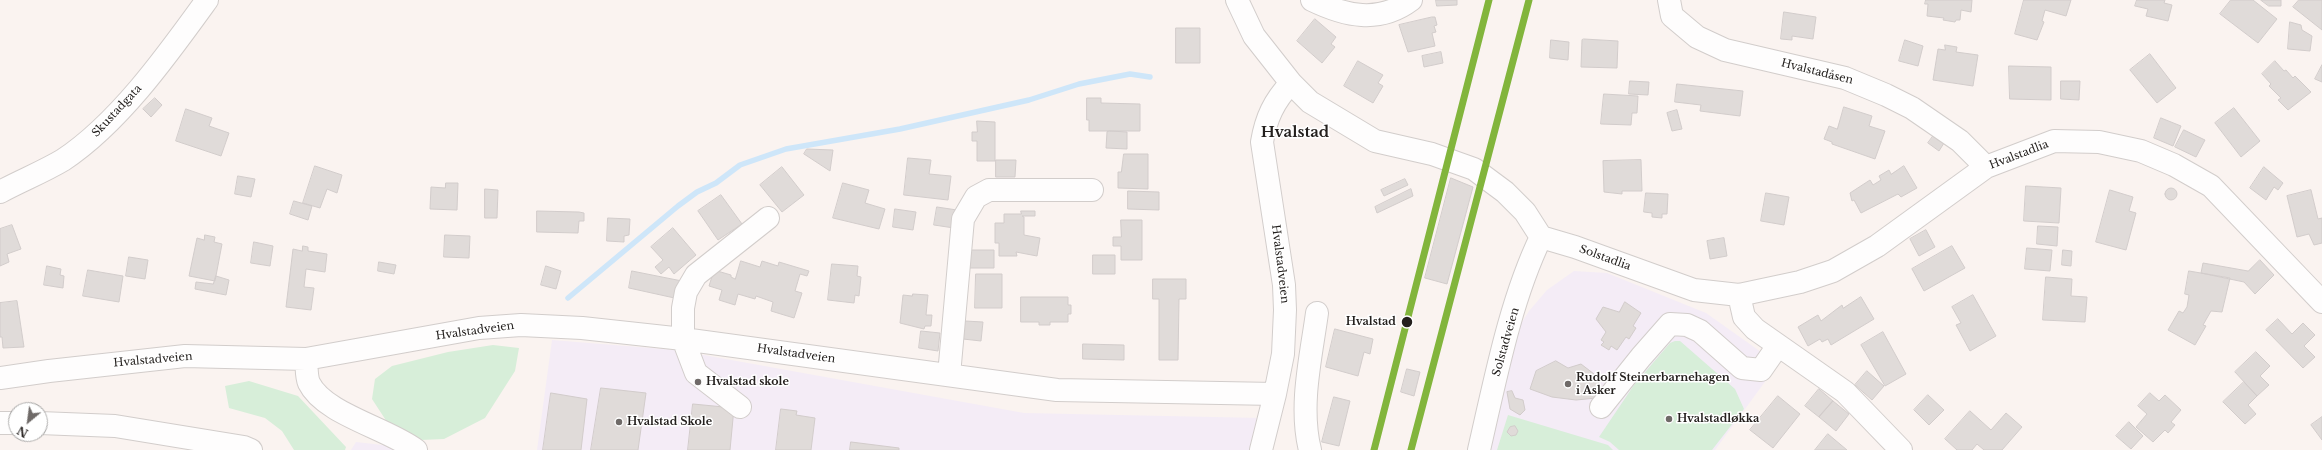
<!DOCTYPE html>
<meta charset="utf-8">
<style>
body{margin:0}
#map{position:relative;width:2322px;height:450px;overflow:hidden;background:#faf3f0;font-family:"Libre Baskerville",serif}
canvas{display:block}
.north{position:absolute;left:8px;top:402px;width:40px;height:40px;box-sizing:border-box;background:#fff;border:1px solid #a7a6a5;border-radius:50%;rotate:209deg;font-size:11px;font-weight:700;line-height:16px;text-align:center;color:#24201e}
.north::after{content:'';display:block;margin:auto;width:14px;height:18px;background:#6f6a68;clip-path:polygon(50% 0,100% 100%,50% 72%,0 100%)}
</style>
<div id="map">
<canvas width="2322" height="450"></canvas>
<div class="north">N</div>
</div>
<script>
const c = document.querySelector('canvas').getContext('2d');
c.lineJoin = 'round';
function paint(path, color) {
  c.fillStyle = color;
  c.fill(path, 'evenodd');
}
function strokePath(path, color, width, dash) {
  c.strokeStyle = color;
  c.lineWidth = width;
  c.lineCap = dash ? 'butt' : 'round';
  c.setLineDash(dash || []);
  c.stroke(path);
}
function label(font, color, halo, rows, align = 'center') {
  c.font = font + ' "Libre Baskerville",serif';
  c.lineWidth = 3;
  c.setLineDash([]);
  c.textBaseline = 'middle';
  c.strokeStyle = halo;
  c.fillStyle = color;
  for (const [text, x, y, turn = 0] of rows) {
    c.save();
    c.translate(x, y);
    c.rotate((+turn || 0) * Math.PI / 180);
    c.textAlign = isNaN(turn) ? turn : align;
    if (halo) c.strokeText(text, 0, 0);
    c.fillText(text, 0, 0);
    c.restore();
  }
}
const education = new Path2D(`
 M1574,271l33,2 99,40 72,51 -63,86h-228l27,-115 15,-24 18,-21z
 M552,340l124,10 348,63 237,5 -8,32h-716z
 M356,442l35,4 2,4h-42z`);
const green = new Path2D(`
 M1675,341h5l55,48 9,20 -32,41h-93l-9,-8 -11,-5 35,-52 36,-42z
 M493,345l26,3 -4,23 -30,47 -41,21 -23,1 -34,-18 -15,-23 3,-20 17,-13 56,-14z
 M249,381l49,15 48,51 -1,3h-51l-12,-19 -17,-13 -36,-10 -4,-22z
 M1508,415l100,30 5,5h-116z`);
const stream = new Path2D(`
 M568,298l110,-92 19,-14 19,-9 24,-18 46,-16 114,-20 129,-29 50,-16 51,-10 20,3`);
const building = new Path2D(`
 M1436,0h21v5l-20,1z
 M1926,0h46l-1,12 -10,-2 -1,10h-4l-1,2 -12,-2 1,-2 -17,-2 1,-12h-3z
 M2024,0h47l-5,16 -21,-6 -3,11 2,1 -7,18 -22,-6z
 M2137,0h28l-1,3 8,2 -4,16 -22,-5 2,-7 -13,-3z
 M2231,0h22l24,19 -19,24 -38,-29z
 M2261,0h20v6h-12z
 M2299,0h23v30l-29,-23z
 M1784,12l32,5 -3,22 -21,-3v4l-11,-1z
 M1432,17h3l2,8 -3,1 2,6 -4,1 3,13 -27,6 -9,-27z
 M1315,19l21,18 -5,7 4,3 -13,16 -25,-22z
 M2290,22l11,3 1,5 10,6 -2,15 -22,-2z
 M1176,28h24v35h-24z
 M1584,39l34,2 -1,27 -36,-1 1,-27z
 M1551,40l18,2 -1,18 -18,-2z
 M1905,40l18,6 -5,20 -19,-5z
 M1945,45l12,2 -1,5 22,3 -5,31 -40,-6 5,-31 7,1z
 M1441,52l2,11 -19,4 -2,-11z
 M2150,54l26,34 -19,15 -27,-33z
 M1358,61l25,14 -5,8 5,3 -10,17 -29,-17z
 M2275,61l9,10 2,-1 7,8 2,-2 16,16 -23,18 -10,-10 3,-2 -12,-12 2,-2 -9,-10z
 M2322,65v17l-7,-3z
 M2009,66l42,1v33l-41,-1z
 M1630,81l19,1 -1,13 -19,-1z
 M2061,81h19l-1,19 -18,-1z
 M1677,84l66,7 -3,25 -40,-5 1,-6 -26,-3z
 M1604,94l34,2 -1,17h-5l-1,12 -30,-1z
 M155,98l7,7 -11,12 -8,-8z
 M1087,98h14v5l39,1v27h-51v-11h-2z
 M1844,107l28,9 -3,10 16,5 -10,28 -43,-15v-2l-8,-3 5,-13 8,3z
 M2234,108l26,33 -19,16 -26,-34z
 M186,109l26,9 -3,8 20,7 -8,23 -45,-15z
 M1677,110l5,19 -10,2 -5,-18z
 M2161,118l20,8 -8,20 -19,-8z
 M977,121l18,1v39h-18v-20h-5v-9h5z
 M2184,130l21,10 -9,17 -21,-10z
 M1110,131l17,1v17l-21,-1 1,-16z
 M1934,135l10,8 -5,8 -11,-8z
 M807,149l26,1 -3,21 -26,-17z
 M1124,154h24v35l-30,-1v-16h3z
 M908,158l23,2 -2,14 22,2 -3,24 -44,-5z
 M996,160h20l-1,17h-19z
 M1641,160l1,31h-20v3l-18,-2 -1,-31z
 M315,166l27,9 -5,18 -10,-4 -7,19 -17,-5z
 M1904,166l13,22 -16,9 -3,-3 -37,19 -7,-13 -2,1 -2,-8 20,-13 3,5 8,-5 -2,-4 10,-6 2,4z
 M782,167l22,28 -22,17 -22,-27z
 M2264,167l19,16 -5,7 -4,-3 -8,13 -16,-12z
 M238,176l17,3 -4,18 -16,-3z
 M1451,178l22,9 -26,97 -22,-6z
 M1405,179l3,6 -24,11 -3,-6z
 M446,183h12l-1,27 -27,-1 1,-22 14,1z
 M843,183l26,7 -4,13 20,6 -6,20 -46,-11z
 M2026,186l35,2 -2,35 -35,-2z
 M2165 194a6 6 0 1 1 12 0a6 6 0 1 1-12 0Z
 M485,189l13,1 -1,28h-12z
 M1411,189l2,7 -36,17 -2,-6z
 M2110,190l23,7 -4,14 7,2 -10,37 -30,-8z
 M2311,190l7,29 4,-1v25l-8,2 -5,-11 -12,3 -10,-41z
 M1128,191l31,1v18l-31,-1z
 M1646,193l22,1 -1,20h-5v4l-10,-1v-4l-8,-1z
 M1766,193l23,4 -5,28 -23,-4z
 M721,195l21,29 -24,16 -20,-29z
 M294,201l18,5 -4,14 -18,-6z
 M937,207l20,3 -3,18 -20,-3z
 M895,209l21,3 -3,18 -20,-3z
 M537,211l42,1 5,1v8h-5l-1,12 -41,-1z
 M1021,211h14v5h-13l2,1v18l16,3 -3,18 -21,-4 1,4h-18v-13h-4v-20h9v-9h17z
 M608,218l22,1 -1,16 -5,1v6l-17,-1z
 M1121,220h21v40h-21v-14h-8v-9h8z
 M12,225l9,24 -14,5 2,8 -9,4v-37z
 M2038,226l20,1 -1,19 -20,-2z
 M673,228l23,27 -22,19 -5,-7 -8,7 -6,-7 8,-7 -12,-13z
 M1926,230l9,17 -16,9 -9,-17z
 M205,235l10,2 -1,5 8,2 -7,37 -26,-5 8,-38 7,2z
 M445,235l25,1 -1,22 -25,-1z
 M1724,238l3,18 -17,3 -3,-18z
 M254,242l19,4 -3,20 -19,-3z
 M303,246l5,1v4l19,3 -2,18 -19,-3 -2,18 10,1 -3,22 -25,-3 7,-58 9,2z
 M1952,246l13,22 -41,23 -12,-22z
 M2027,248l25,2 -2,21 -25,-2z
 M969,250h25v18h-25z
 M2063,250l9,1 -1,15 -9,-1z
 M1093,255h22v19h-22z
 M129,257l19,3 -3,19 -19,-3z
 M2260,260l14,15 -19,19 -11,-12 -43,-9 2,-10 45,8z
 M741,261l19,6 2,-6 16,5 1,-4 30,9 -2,5 -7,-2 -5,17 7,2 -8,25 -23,-7 2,-9 -17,-6 -1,3 -17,-5 -3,11 -16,-5 3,-10 -13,-4 5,-16 17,5v2l4,2z
 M379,262l17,3 -2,9 -16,-3z
 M832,264l26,2 -1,10 4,1 -2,19 -4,-1 -1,8 -26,-3z
 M47,266l14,3 -1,6 4,1 -1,12 -19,-3z
 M546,266l15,5 -5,18 -15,-4z
 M88,270l35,6 -4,26 -36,-6z
 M632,271l50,10 -3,18 -50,-11z
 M2189,271l41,7 -8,34 -11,-1 -8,14 3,1 -11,19 -27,-15 11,-19 4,2 4,-6 2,-12 -4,-1z
 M976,274h26v34h-27z
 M216,276l13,4 -3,15 -31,-6 1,-7 17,2z
 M2046,277l26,2 -1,17 16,1 -2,25 -42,-2z
 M1153,279h33v20h-7l-1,61h-19v-61h-6z
 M913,294l15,1 -2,20h6l-1,11h-6l-1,3 -24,-6 3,-28 9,1z
 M1973,295l23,41 -26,15 -14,-26 5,-2 -9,-16z
 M1021,297h47v8h3v9h-3v8h-18v3h-11v-3h-18z
 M1861,297l13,22 -43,26 -3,-6 -6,3 -2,-3 -12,7 -10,-19 20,-12 3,6 21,-16 1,3z
 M17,301l7,46 -21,1 -1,-11h-2v-34z
 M1625,302l16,11 -8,13 3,2 -7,11 -3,-2 -9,13 -6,-4 -2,4 -8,-5 3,-3 -3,-2 5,-8 -10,-13 7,-12 16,5z
 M2278,319l14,15 11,-11 12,12 -11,11 11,11 -12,11 -37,-38z
 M965,321l18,1 -2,19 -18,-2z
 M1335,329l38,10 -3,15 -6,-2 -6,24 -32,-9z
 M921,331l19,2 -2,18 -19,-3z
 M1883,332l23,42 -21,12 -24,-41z
 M1083,344l41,1v15l-41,-1z
 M2256,352l14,14 -10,10 9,9 -12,11 -22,-24z
 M1556,361l12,7 13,-4 13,10 -1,2 4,3 4,8v7l-4,4 -21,2 -24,-3 -22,-8 6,-18z
 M1407,369l13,3 -6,24 -13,-4z
 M1867,371l17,15 -12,14 -17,-15z
 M2244,382l13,14 -9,9 8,9 -11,10 -22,-22z
 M601,388l45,5 -8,57h-47z
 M1819,389l14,12 -14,16 -14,-11z
 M1512,391l3,7 8,2 2,10 -5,5 -10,-6 -3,-17z
 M551,393l36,6 -6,51h-38z
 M2150,393l9,8 6,-6 16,15 -10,12 4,3 -7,8 -3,-3 -12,12 -17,-15 11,-13 -9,-8z
 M1928,395l16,15 -15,15 -15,-15z
 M1778,396l22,18 -27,34 -23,-18z
 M1334,397l16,4 -11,45 -17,-4z
 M1833,401l16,13 -13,17 -17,-14z
 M693,404l41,4 -4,42h-42z
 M781,409l16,2 -1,4 19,3 -4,32h-35z
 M1970,411l21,19 15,-17 16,14 -20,23h-18l-7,-6 -5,6h-15l-12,-11z
 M2322,417v23l-11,-15z
 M2129,422l14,14 -12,13 -15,-13z
 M1515,426l3,5 -2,4 -5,1 -4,-4 3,-5z
 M1828,434l19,16h-32z
 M851,442l48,6v2h-49z`);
const minor = new Path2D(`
 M1237,0l17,36 37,47 19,19 65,39 57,13 42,15 31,23 20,20 16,25 34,10 119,43 45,5 61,-13 33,-11 44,-25 109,-79 68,-26 45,1 42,9 33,14 37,21 111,116
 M1312,0c33,16 67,24 99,0
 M1669,0l3,16 25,21 28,13 120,28 41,17 26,13 48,33 26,26
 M0,192c20,-11 43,-20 63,-32 56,-37 105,-106 144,-160
 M1739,295l5,22 11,12 90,63 56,58
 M306,359c1,7 0,17 3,24 15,31 78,45 107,67
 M949,375l14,-156 13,-22 13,-7h103
 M0,378l49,-7 136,-15 121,3 173,-31 42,-3 61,3 101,11 374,51 218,4 8,-40 2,-44 -1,-25 -22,-143c4,-24 12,-41 29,-59
 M740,407l-44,-34 -13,-34v-31l3,-16 10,-17 72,-57
 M1601,407l40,-50 29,-33 17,1 13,6 42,37 19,2 16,-23
 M0,423h16
 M40,423l75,3 129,21 7,3
 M1261,450l14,-56
 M1310,450c-11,-44 1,-93 7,-137
 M1479,450c16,-69 31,-149 62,-213`);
const rail1 = new Path2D(`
 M1374,450l115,-450
 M1411,450l118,-450`);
const markers = [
 [1407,322,6,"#24201e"],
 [698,382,4,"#6f6a68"],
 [1568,384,4,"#6f6a68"],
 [1669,419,4,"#6f6a68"],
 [619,422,4,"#6f6a68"]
];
const streetNames = [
 ["Hvalstadåsen",1817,72,14],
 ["Skustadgata",117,111,-47],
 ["Hvalstadlia",2019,155,-21],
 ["Solstadlia",1605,258,20],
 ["Hvalstadveien",1280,264,83],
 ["Hvalstadveien",475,331,-8],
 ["Solstadveien",1506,342,-74],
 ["Hvalstadveien",796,354,8],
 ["Hvalstadveien",153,360,-5]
];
const stopNames = [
 ["Hvalstad",1396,322]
];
const poiNames = [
 ["Rudolf Steinerbarnehagen",1576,378],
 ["i Asker",1576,391],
 ["Hvalstad skole",706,382],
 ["Hvalstadløkka",1677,419],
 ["Hvalstad Skole",627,422]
];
const districtNames = [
 ["Hvalstad",1295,133]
];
paint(education, '#f4ecf6');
paint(green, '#d7eed9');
strokePath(stream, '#cee6f9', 5.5);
paint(building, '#e0dbd9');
strokePath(building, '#d2cccb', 1);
strokePath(minor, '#d2cdcb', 24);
strokePath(minor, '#fefdfd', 22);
strokePath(rail1, '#82b53c', 7);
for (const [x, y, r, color] of markers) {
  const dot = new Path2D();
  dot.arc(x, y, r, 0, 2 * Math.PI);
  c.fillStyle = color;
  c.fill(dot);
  strokePath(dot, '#fff', 1.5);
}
label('11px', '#24201e', '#fff', streetNames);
label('bold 11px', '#24201e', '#fff', stopNames, 'right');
label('bold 11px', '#24201e', '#fff', poiNames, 'left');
label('bold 15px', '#24201e', '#fff', districtNames);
</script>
